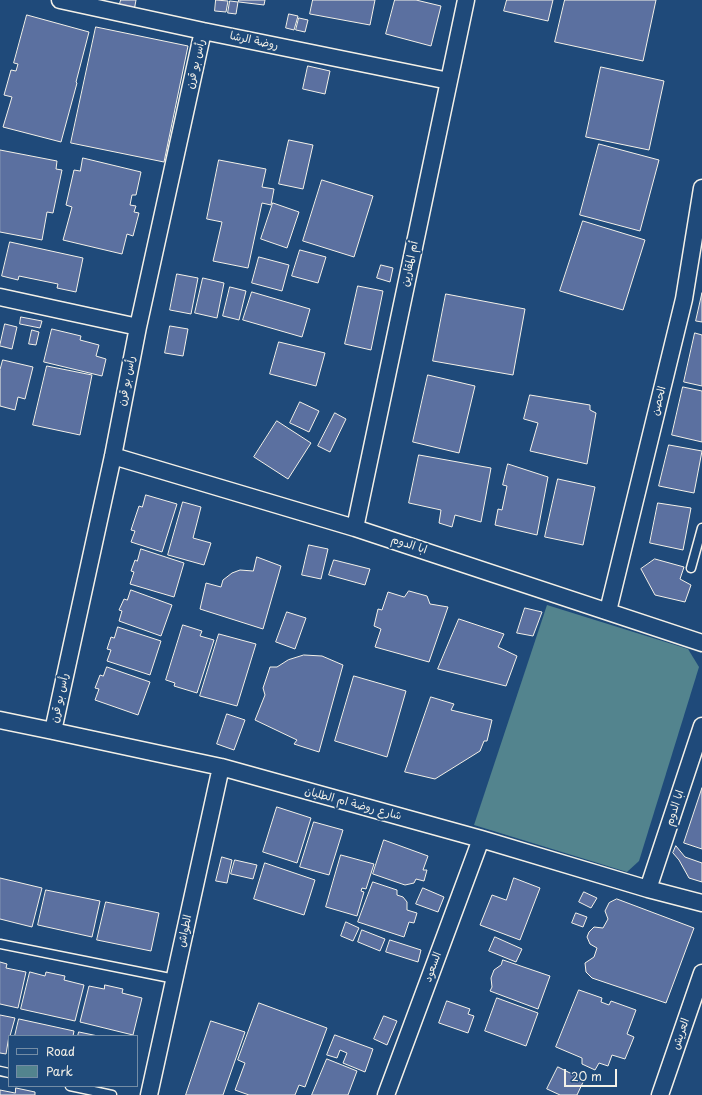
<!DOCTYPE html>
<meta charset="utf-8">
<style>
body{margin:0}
#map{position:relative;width:702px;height:1095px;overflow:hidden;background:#1f4a7a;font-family:"Playpen Sans",sans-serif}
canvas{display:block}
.legend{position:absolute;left:8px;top:1035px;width:130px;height:52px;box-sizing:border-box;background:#1f4a7a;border:1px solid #748da6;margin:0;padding:5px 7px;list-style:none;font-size:12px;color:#f4f1e8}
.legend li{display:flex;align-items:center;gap:8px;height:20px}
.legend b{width:20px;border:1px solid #748da6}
.scale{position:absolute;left:564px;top:1069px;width:53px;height:18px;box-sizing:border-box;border:2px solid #f4f1e8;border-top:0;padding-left:5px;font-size:12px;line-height:14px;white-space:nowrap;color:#f4f1e8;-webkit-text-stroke:3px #1f4a7a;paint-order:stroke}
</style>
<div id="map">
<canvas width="702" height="1095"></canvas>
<ul class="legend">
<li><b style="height:5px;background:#1f4a7a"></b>Road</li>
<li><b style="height:11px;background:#53848e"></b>Park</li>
</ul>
<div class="scale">20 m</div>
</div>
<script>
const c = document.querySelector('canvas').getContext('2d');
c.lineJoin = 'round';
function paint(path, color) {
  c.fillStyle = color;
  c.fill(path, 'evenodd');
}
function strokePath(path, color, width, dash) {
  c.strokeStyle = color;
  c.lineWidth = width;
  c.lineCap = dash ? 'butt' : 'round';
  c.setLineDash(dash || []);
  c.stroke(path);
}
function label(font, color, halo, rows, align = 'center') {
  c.font = font + ' "Playpen Sans","Playpen Sans Arabic",sans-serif';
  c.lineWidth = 4;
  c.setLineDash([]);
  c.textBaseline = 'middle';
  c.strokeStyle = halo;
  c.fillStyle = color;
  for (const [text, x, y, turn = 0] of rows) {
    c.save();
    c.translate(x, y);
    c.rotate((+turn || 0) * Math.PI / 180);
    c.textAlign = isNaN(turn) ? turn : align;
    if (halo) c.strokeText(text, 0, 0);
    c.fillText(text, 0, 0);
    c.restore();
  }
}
const green = new Path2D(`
 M547,605l141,44 11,18 -60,194 -12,11 -153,-47z`);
const building = new Path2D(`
 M121,0h15l-2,11 -15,-4z
 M216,0l12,1 -2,11 -11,-1z
 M239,0h26l-1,5 -25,-3z
 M313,0h62l-5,25 -60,-11z
 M395,0h21l25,6 -10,40 -45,-12z
 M507,0h46l-5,21 -44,-10z
 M565,0h91l-13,61 -88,-19z
 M230,1l8,1 -2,12 -8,-1z
 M289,14l9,2 -4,14 -8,-2z
 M27,15l62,17 -13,50 1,1 -16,59 -58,-15 9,-30 -8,-2 7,-25 5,1 2,-7 -4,-1z
 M299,18l9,2 -3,12 -9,-2z
 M96,27l92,19 -24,116 -93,-19z
 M308,66l22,5 -5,23 -22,-5z
 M601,67l63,14 -15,69 -63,-13z
 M289,140l24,5 -10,44 -24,-5z
 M599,144l60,16 -19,71 -60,-16z
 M0,150l57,11 -1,8 6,1 -9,43 -6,-1 -5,28 -42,-8z
 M83,158l58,14 -5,23h-4l-2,10 6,1 -2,6 5,1 -6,23 -6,-2 -5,20 -59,-14 9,-33 -6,-2 8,-35 6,1z
 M219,160l47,9 -4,18 12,2 -3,16 -9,-2 -14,65 -35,-7 9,-39 -15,-3z
 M322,180l51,16 -19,61 -51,-16z
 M273,203l26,9 -12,36 -26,-9z
 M583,221l62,19 -22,70 -63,-19z
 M10,242l73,16 -7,34 -19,-4 1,-4 -39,-8 -1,4 -16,-4z
 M300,250l26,7 -8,26 -26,-7z
 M259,257l30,8 -7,26 -30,-8z
 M381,265l12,3 -3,14 -13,-4z
 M177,274l21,4 -7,36 -21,-4z
 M203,278l21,5 -7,35 -22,-5z
 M358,286l25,5 -12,59 -26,-6z
 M230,287l16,4 -7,29 -16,-4z
 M252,292l58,17 -8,28 -59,-17z
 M702,293v29l-6,-1z
 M446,294l79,15 -12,66 -80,-14z
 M21,317l21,4 -2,7 -20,-4z
 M5,324l12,3 -5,22 -12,-3z
 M170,326l18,3 -5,27 -18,-3z
 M52,329l29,7 -1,4 19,5 -3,11 10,3 -4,17 -58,-14z
 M32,330l7,2 -3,13 -7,-1z
 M695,333l7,2v51l-18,-4z
 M279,342l46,11 -9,33 -46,-12z
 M3,360l30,7 -8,32 -7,-2 -3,13 -15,-4v-36z
 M47,366l45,9 -12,60 -47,-10z
 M428,375l47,11 -16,67 -46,-11z
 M683,387l19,4v51l-30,-7z
 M530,395l60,10v5l6,3 -9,51 -57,-13 8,-28 -14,-4z
 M300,402l19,9 -10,21 -19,-9z
 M335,413l11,6 -16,33 -12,-6z
 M277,421l34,22 -23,36 -34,-22z
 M669,445l33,6 -8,42 -35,-7z
 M419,455l72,13 -10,54 -26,-7 -3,12 -13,-4 2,-13 -32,-7z
 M508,464l40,13 -11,58 -42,-10 3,-16 4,1 5,-24 -4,-1z
 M558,479l37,8 -12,58 -38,-8z
 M146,495l31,9 -15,48 -31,-10 4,-11 -4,-1 8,-24 3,1z
 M183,502l18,5 -8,31 18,5 -7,22 -36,-10z
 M658,503l33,5 -8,42 -33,-7z
 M309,545l19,4 -7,30 -19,-4z
 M141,549l43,14 -10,34 -44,-13 4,-12 -3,-1 4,-11 2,1z
 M257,557l24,9 -18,63 -63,-20 6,-26 15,4 2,-7 9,-7 8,-3 13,1z
 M655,559l29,8 -4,12 11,6 -6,17 -30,-7 -14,-26z
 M334,560l36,9 -5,16 -36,-10z
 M131,590l41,15 -11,31 -42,-15 3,-10 -3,-1 5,-11 3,1z
 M409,591l18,5 3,8 18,3 -19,55 -54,-15 6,-18 -7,-3 4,-17 4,1 6,-18 16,5z
 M525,608l17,4 -9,24 -16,-3z
 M287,612l19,6 -11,31 -19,-7z
 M459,619l45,15 -6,13 19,9 -11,30 -68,-17z
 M183,625l19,6 -2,5 14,4 -17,53 -23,-7 1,-3 -9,-3z
 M118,627l43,14 -11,34 -43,-14 4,-11 -4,-1 4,-12 3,1z
 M219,634l37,10 -19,62 -37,-10z
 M304,655l18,1 21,9 -24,87 -25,-8 3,-4 -42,-20 10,-25 -2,-7 7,-21h7l11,-7z
 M107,667l43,15 -12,33 -43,-15 4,-11 -4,-1 5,-13 3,1z
 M354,676l52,15 -19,66 -52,-16z
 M431,697l23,7 -3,6 41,10 -5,21h-3l-4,10 -45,28 -30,-7z
 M227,714l18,6 -11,30 -17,-6z
 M702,788v61l-18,-6z
 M277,807l34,11 -14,45 -34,-11z
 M314,822l29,8 -14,45 -29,-8z
 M384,840l44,16 -5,14h4l-3,11 -8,-2 -2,4 -9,2 -32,-11z
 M676,846l9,11 17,6v19l-13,-4 -10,-18 -6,-7z
 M341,855l33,9 -8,25 -4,-1 -1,3 3,1 -7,24 -31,-9z
 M222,857l10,3 -5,23 -11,-2z
 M235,860l22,5 -4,14 -22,-5z
 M265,863l50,17 -11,35 -50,-16z
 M0,878l42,10 -10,39 -32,-8z
 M514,878l26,10 -20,52 -40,-15 12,-30 14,5z
 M373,882l24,8v5l6,2 4,5v8l10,3 -3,10 -5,-1 -5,15 -46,-15z
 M423,888l21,9 -6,15 -22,-8z
 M46,890l54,11 -8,36 -54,-12z
 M584,892l13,6 -6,10 -12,-6z
 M617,899l77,29 -28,75 -74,-25 -6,-6 -1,-9 9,-6 3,-9 -7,-4 -3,-7 2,-5 5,-5 9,1 5,-9 -3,-8 4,-8z
 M106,902l53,11 -8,38 -54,-11z
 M576,913l11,4 -4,10 -11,-4z
 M346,922l13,6 -6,13 -12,-5z
 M362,930l23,9 -5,12 -22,-9z
 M495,937l27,12 -6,13 -27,-11z
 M390,940l31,10 -3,12 -32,-10z
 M503,960l47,16 -12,33 -48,-18 2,-4 -1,-9 3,-8 7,-5z
 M0,962l7,2 -1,4 20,4 -8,36 -18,-4z
 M30,972l15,4 1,-4 19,4 -1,4 20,5 -9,36 -54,-12z
 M105,985l18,4 -1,4 20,5 -9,37 -53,-13 9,-36 15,3z
 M579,990l23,8 -1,4 8,3 2,-4 25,9 -9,24 7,3 -9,22 -13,-4 -4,11 -9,-3 -4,7 -13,-6v-6l-26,-11z
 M497,998l41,15 -12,33 -41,-15z
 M447,1001l23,8 -2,5 6,2 -6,17 -29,-10z
 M259,1003l68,25 -22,59 -6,-2 -4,10h-46l-14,-5 10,-27 -7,-3z
 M0,1015l15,3 -5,18h-1l-3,18 -6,-1z
 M384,1016l13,5 -10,24 -13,-6z
 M19,1019l55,12 -1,5h-58z
 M211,1021l34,11 -22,63h-37z
 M79,1032l19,4h-20z
 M335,1035l38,14 -8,23 -22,-9 4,-10 -7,-3 -3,8 -10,-3z
 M327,1059l30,12 -9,24h-36z
 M558,1067l26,13 -7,15h-17l-13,-6z
 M16,1088l19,4v3h-35v-5l15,3z`);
const lane = new Path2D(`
 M691,568l11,-40
 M0,944l175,35
 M0,1071l9,2
 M70,1086l42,9`);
const street = new Path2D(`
 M60,0l143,31 246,50
 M0,297l138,30
 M113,456l242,72 347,115
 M355,528l111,-528
 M608,611l76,-312 18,-111
 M0,720l53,11 168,36 260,72 167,50 54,14
 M53,731l60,-275 25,-129 65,-296
 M648,889l54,-163
 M149,1095l72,-328
 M386,1095l95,-256
 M660,1095l42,-122`);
const streetNames = [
 ["روضة الرشا",254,41,12],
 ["رأس بو قرن",196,64,-77],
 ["أم المقارين",410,264,-78],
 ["رأس بو قرن",127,381,-79],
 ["الحصن",659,401,-76],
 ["ابا الدوم",409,545,18],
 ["رأس بو قرن",60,698,-78],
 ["شارع روضة ام الطليان",353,804,15],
 ["ابا الدوم",675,808,-72],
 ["الطواش",185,931,-78],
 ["السعود",433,967,-70],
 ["العريش",681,1034,-71]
];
paint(green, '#53848e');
paint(building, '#5b70a0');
strokePath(building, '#f4f1e8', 1);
strokePath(lane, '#f4f1e8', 11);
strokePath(street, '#f4f1e8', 19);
strokePath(lane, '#1f4a7a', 8);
strokePath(street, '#1f4a7a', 16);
label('11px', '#f4f1e8', '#1f4a7a', streetNames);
</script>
